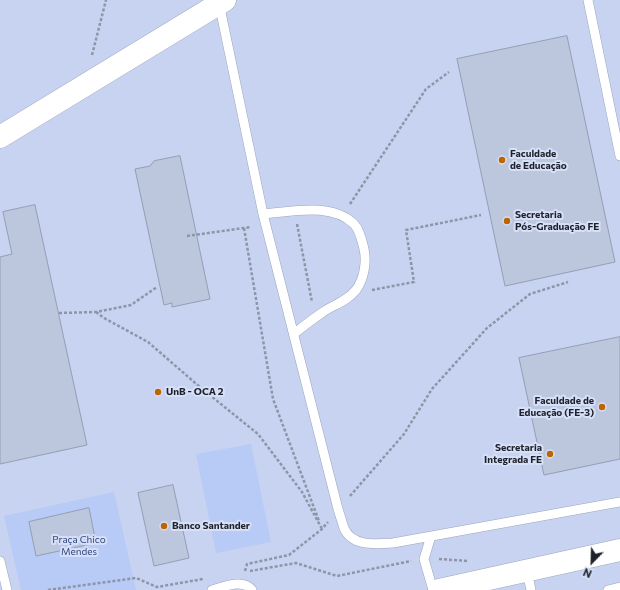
<!DOCTYPE html>
<meta charset="utf-8">
<style>
body{margin:0}
#map{position:relative;width:620px;height:590px;overflow:hidden;background:#d6e0f8;font-family:Commissioner,sans-serif}
canvas{display:block}
.north{position:absolute;left:572px;top:542px;width:40px;height:40px;-webkit-text-stroke:3px #d6e0f8;paint-order:stroke;rotate:203deg;font-size:11px;font-weight:700;line-height:16px;text-align:center;color:#1d2129}
.north::after{content:'';display:block;margin:auto;width:14px;height:18px;background:#1d2129;clip-path:polygon(50% 0,100% 100%,50% 72%,0 100%)}
</style>
<div id="map">
<canvas width="620" height="590"></canvas>
<div class="north">N</div>
</div>
<script>
const c = document.querySelector('canvas').getContext('2d');
c.lineJoin = 'round';
function paint(path, color) {
  c.fillStyle = color;
  c.fill(path, 'evenodd');
}
function strokePath(path, color, width, dash) {
  c.strokeStyle = color;
  c.lineWidth = width;
  c.lineCap = dash ? 'butt' : 'round';
  c.setLineDash(dash || []);
  c.stroke(path);
}
function label(font, color, halo, rows, align = 'center') {
  c.font = font + ' Commissioner,sans-serif';
  c.lineWidth = 4;
  c.setLineDash([]);
  c.textBaseline = 'middle';
  c.strokeStyle = halo;
  c.fillStyle = color;
  for (const [text, x, y, turn = 0] of rows) {
    c.save();
    c.translate(x, y);
    c.rotate((+turn || 0) * Math.PI / 180);
    c.textAlign = isNaN(turn) ? turn : align;
    if (halo) c.strokeText(text, 0, 0);
    c.fillText(text, 0, 0);
    c.restore();
  }
}
const built = new Path2D(`
 M0,0h620v590h-620z`);
const green = new Path2D(`
 M251,444l20,98 -55,11 -20,-99z
 M114,492l22,98h-115l-17,-74z`);
const building = new Path2D(`
 M567,36l48,226 -110,24 -48,-227z
 M180,156l30,143 -38,8v-4l-8,2 -29,-136 15,-3 4,-5z
 M35,205l52,240 -87,19v-207l12,-3 -9,-42z
 M620,337v122l-76,16 -25,-117z
 M173,485l16,73 -35,8 -16,-73z
 M89,508l7,35 -60,13 -7,-34z`);
const path = new Path2D(`
 M92,55l14,-55
 M350,204l76,-115 23,-17
 M297,224l15,78
 M244,228l29,171 46,122
 M187,236l64,-9
 M372,290l42,-8 -8,-52 75,-15
 M96,312l8,6 44,24 53,46 57,46 44,58 20,37
 M59,313l37,-1 35,-7 26,-18
 M350,496l54,-62 28,-45 55,-61 43,-34 38,-12
 M439,559l29,2
 M245,571l2,-7 42,-9 33,-26 6,-7
 M250,571l46,-8 41,13 74,-15
 M48,590l88,-12 21,9 46,-8`);
const lane = new Path2D(`
 M588,0l32,156
 M219,3l44,211 75,295c2,6 4,13 6,19 8,19 32,16 49,15l227,-41
 M263,214c29,-2 68,-12 91,10 6,6 8,17 10,25 3,13 0,30 -8,41 -10,12 -21,14 -33,22 -10,7 -20,14 -29,22
 M431,536l-7,23 9,31
 M0,561l7,29
 M527,571l4,19
 M212,590c11,-3 31,-12 40,0
 M608,590l12,-3`);
const secondary = new Path2D(`
 M0,137l225,-137
 M439,590l181,-40`);
const markers = [
 [502,160,4,"#bd6500"],
 [507,221,4,"#bd6500"],
 [158,392,4,"#bd6500"],
 [602,407,4,"#bd6500"],
 [550,454,4,"#bd6500"],
 [164,526,4,"#bd6500"]
];
const poiNames = [
 ["Faculdade",510,154],
 ["de Educação",510,166],
 ["Secretaria",515,215],
 ["Pós-Graduação FE",515,227],
 ["UnB - OCA 2",166,392],
 ["Faculdade de",594,401,"right"],
 ["Educação (FE-3)",594,413,"right"],
 ["Secretaria",542,448,"right"],
 ["Integrada FE",542,460,"right"],
 ["Banco Santander",172,526]
];
const parkNames = [
 ["Praça Chico",79,540],
 ["Mendes",79,552]
];
paint(built, '#c7d3f1');
paint(green, '#b8caf6');
paint(building, '#bcc6dd');
strokePath(building, '#949eb4', 1);
strokePath(lane, '#9ca6bc', 10);
strokePath(secondary, '#9ca6bc', 23);
strokePath(path, '#8d95a6', 2.5, [3, 2]);
strokePath(lane, '#fff', 9);
strokePath(secondary, '#fff', 22);
for (const [x, y, r, color] of markers) {
  const dot = new Path2D();
  dot.arc(x, y, r, 0, 2 * Math.PI);
  c.fillStyle = color;
  c.fill(dot);
  strokePath(dot, '#d6e0f8', 1.5);
}
label('bold 10px', '#1d2129', '#d6e0f8', poiNames, 'left');
label('10px', '#34487f', '#d6e0f8', parkNames);
</script>
